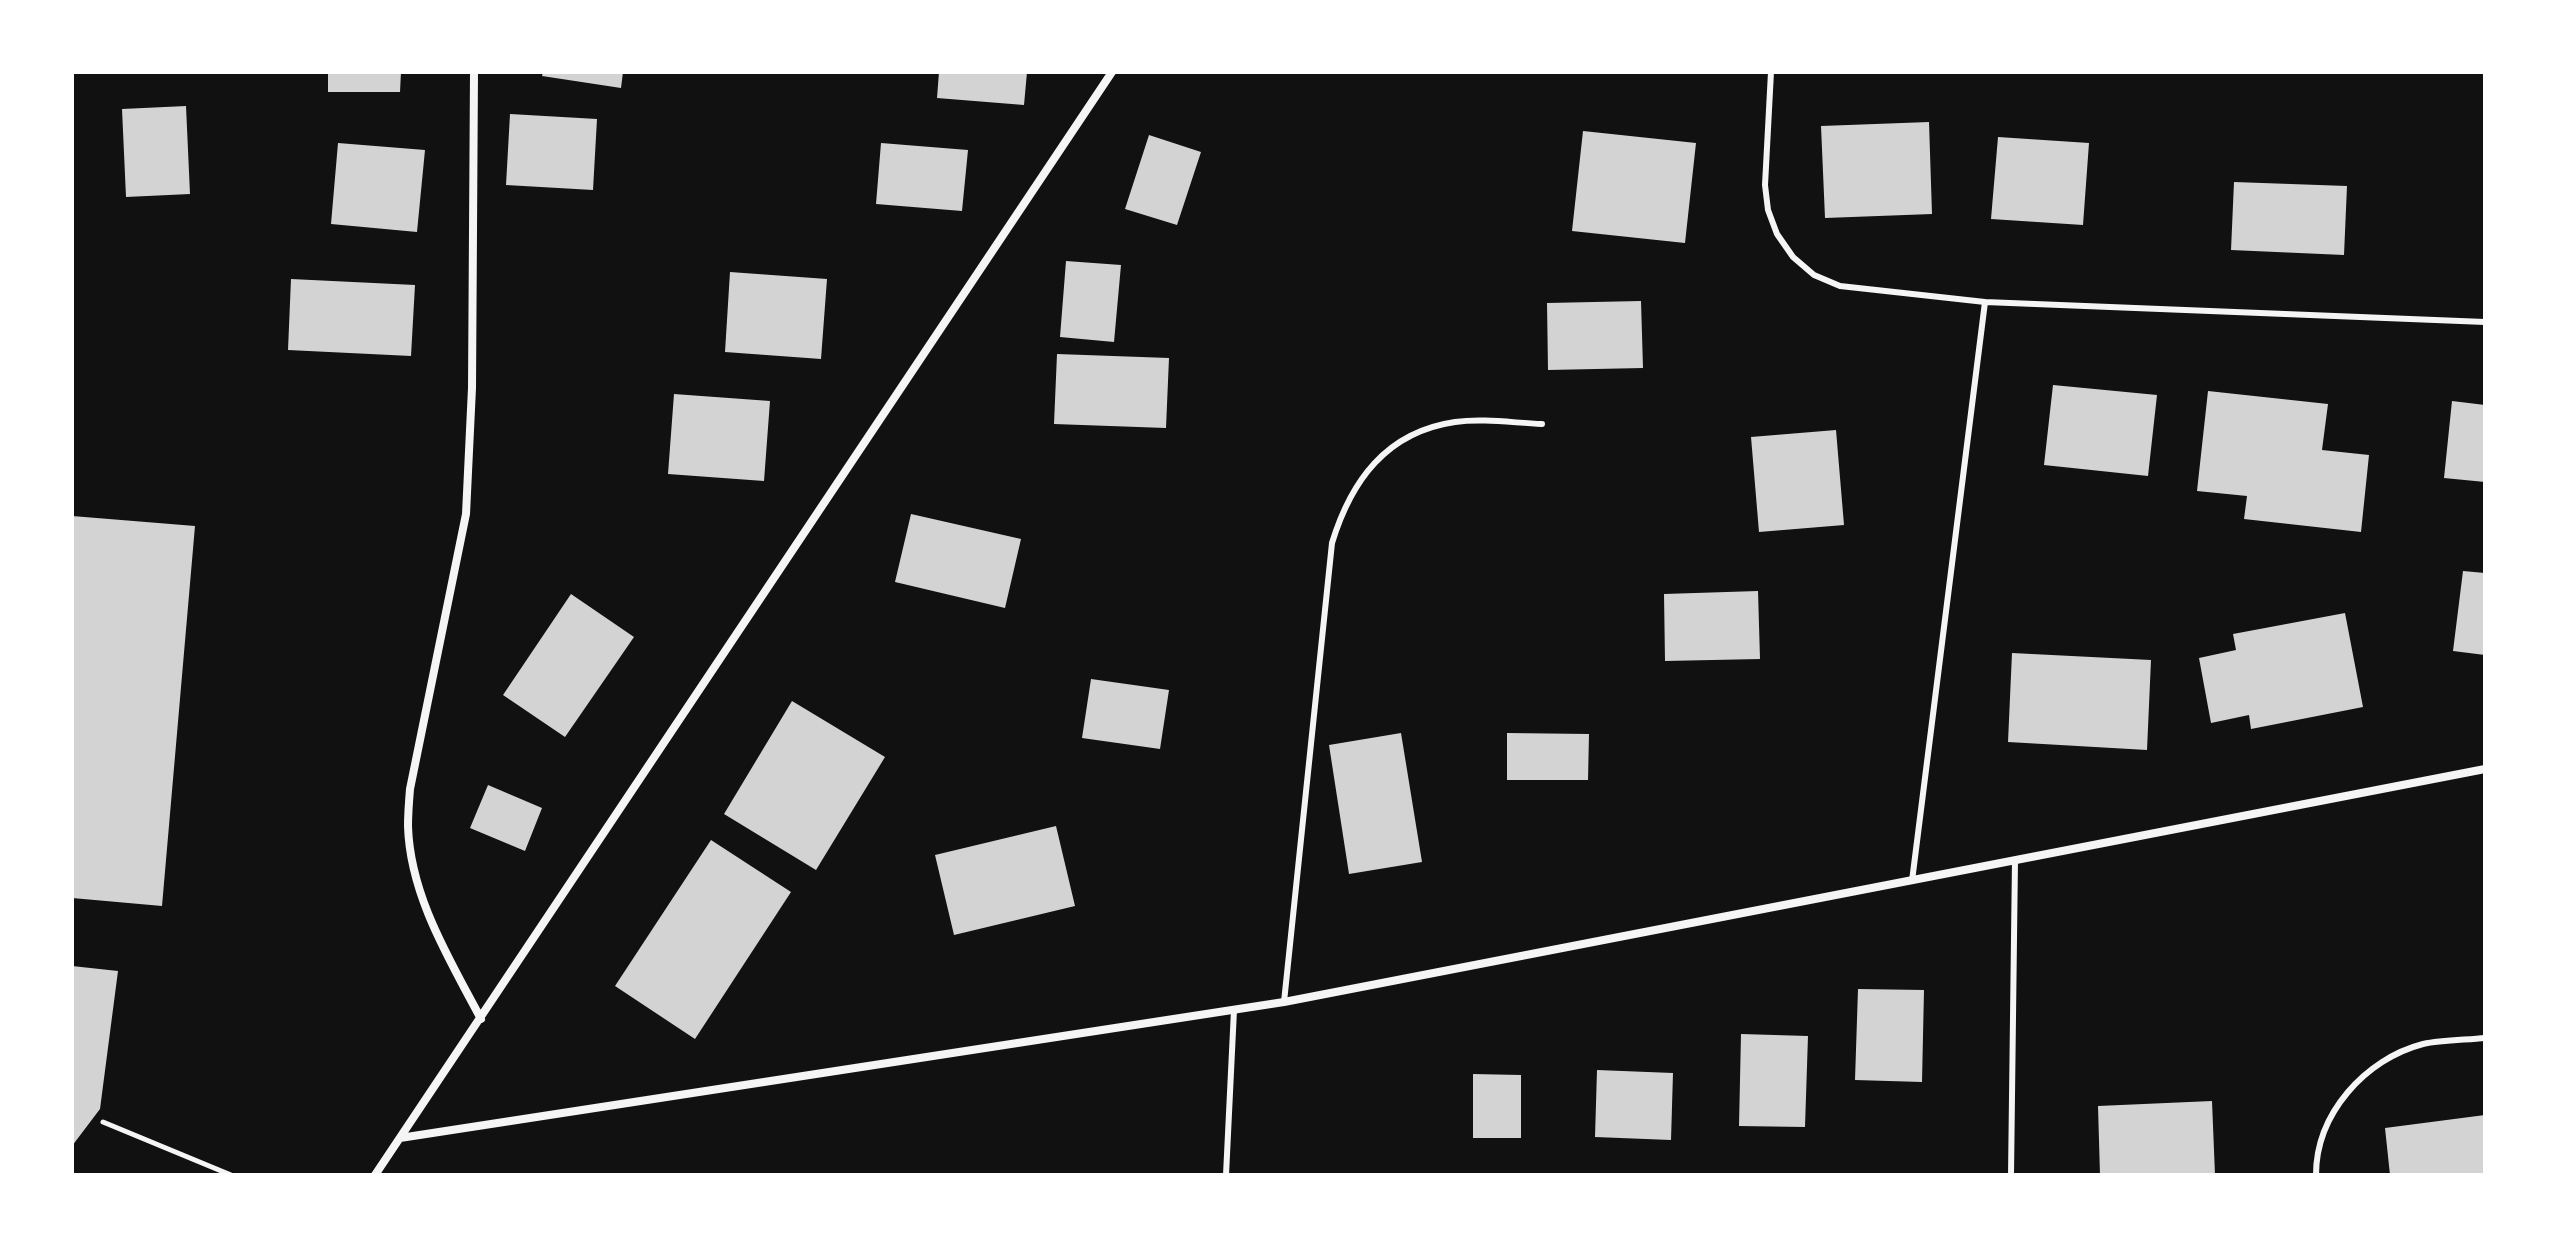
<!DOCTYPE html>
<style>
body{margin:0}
#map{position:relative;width:2557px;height:1247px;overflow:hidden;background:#111;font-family:"Alegreya Sans",sans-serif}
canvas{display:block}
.frame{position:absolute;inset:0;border:74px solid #fff;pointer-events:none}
</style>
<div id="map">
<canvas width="2557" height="1247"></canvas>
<div class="frame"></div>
</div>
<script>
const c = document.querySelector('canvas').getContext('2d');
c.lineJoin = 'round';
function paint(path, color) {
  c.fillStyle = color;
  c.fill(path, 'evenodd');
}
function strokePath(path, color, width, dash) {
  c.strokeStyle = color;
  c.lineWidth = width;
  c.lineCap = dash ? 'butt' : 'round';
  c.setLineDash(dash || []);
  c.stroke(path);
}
const building = new Path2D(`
 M328,72h73l-1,20h-72z
 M543,72h80l-2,16 -79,-12z
 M939,72h88l-3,33 -87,-7z
 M186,106l4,88 -64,3 -4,-88z
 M510,114l87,5 -4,71 -87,-5z
 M1929,122l3,92 -107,4 -4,-92z
 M1583,131l113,12 -11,100 -113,-12z
 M1149,135l52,17 -24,73 -52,-16z
 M1998,137l91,6 -6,82 -92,-6z
 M338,143l87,7 -8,82 -86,-8z
 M881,143l87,7 -6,61 -86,-7z
 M2234,182l113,4 -3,69 -113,-5z
 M1066,261l55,4 -7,77 -54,-5z
 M730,272l97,7 -6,80 -96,-7z
 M291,279l124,6 -4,71 -123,-6z
 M1641,301l2,67 -95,2 -1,-67z
 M1057,354l112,4 -3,70 -112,-4z
 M2053,385l104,10 -9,81 -104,-11z
 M2208,391l120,13 -6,46 47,5 -8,77 -117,-13 3,-23 -50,-5z
 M674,394l96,7 -6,80 -96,-7z
 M2452,401l33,4v77l-41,-4z
 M1836,430l8,95 -85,7 -8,-95z
 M911,514l110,25 -16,69 -110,-26z
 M72,516l123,10 -33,380 -90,-8z
 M2463,571l22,2v82l-32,-4z
 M1758,591l2,68 -95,2 -1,-67z
 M571,594l63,43 -69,100 -62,-42z
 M2345,613l18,94 -112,22 -2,-14 -38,8 -12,-65 37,-8 -3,-16z
 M2012,653l139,7 -4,90 -139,-8z
 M1091,679l78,11 -9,59 -78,-11z
 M792,701l93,56 -69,113 -92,-56z
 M1401,733l21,129 -73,12 -20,-129z
 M1507,733l82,1 -1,46h-81z
 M488,785l54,23 -17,43 -55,-23z
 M1056,826l19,80 -121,29 -19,-80z
 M711,840l80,52 -96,147 -80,-53z
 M72,966l46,5 -18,138 -28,37z
 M1858,989l66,1 -2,92 -67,-2z
 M1741,1034l67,2 -3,91 -66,-1z
 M1597,1070l76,3 -2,67 -76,-3z
 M1473,1074l48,1v63h-48z
 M2212,1101l3,74h-115l-2,-69z
 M2485,1115v60h-95l-5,-47z`);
const path = new Path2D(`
 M103,1122l128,53`);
const service = new Path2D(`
 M1771,72l-6,113 3,25 9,24 16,23 21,18 26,11 145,16 500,20
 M1912,881l73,-579
 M1284,1002l48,-459c19,-62 54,-111 123,-121 28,-4 59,1 87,2
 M1226,1175l8,-165
 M2011,1175l4,-315
 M2316,1175c0,-61 49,-116 107,-131 19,-4 42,-4 62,-6`);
const minor = new Path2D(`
 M474,72l-2,316 -6,126 -56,275c-1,12 -2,25 -2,37 2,70 42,134 73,193
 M400,1138l884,-136 1201,-233
 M375,1175l737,-1103`);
paint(building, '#d3d3d3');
strokePath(path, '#f5f5f5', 5);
strokePath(service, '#f5f5f5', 6);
strokePath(minor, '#f5f5f5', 8);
</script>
